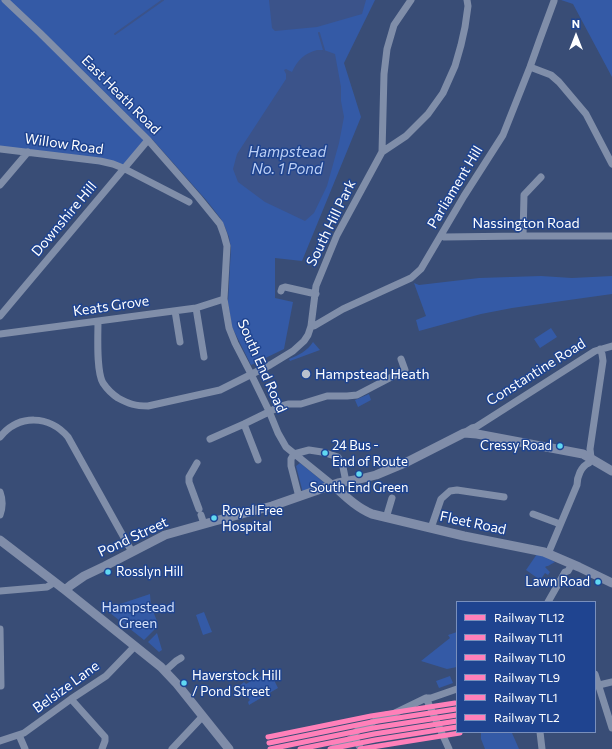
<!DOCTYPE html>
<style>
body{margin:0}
#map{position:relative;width:612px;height:749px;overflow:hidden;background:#394d76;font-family:Commissioner,sans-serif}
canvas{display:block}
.legend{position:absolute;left:456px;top:601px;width:140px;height:132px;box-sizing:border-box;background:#1f4490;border:1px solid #798fbc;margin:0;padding:5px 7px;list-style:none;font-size:12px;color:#fff}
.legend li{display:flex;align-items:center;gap:8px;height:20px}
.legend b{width:20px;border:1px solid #798fbc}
.north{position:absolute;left:556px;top:16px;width:40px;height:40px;-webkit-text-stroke:3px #1f4490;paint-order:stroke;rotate:0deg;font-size:11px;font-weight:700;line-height:16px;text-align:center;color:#fff}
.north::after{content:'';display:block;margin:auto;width:14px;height:18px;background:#fff;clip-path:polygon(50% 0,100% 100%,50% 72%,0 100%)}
</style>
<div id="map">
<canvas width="612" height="749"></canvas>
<ul class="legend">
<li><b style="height:5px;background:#ff80b9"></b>Railway TL12</li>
<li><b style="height:5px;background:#ff80b9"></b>Railway TL11</li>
<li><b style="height:5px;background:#ff80b9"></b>Railway TL10</li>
<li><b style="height:5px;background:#ff80b9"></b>Railway TL9</li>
<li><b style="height:5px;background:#ff80b9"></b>Railway TL1</li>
<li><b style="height:5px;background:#ff80b9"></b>Railway TL2</li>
</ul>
<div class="north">N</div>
</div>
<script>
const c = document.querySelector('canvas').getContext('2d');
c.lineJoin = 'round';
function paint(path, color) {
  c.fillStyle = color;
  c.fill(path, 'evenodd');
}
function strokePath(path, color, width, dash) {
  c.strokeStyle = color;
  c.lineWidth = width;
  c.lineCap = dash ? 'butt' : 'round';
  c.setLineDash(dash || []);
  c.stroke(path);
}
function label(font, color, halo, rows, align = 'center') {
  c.font = font + ' Commissioner,sans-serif';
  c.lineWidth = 3;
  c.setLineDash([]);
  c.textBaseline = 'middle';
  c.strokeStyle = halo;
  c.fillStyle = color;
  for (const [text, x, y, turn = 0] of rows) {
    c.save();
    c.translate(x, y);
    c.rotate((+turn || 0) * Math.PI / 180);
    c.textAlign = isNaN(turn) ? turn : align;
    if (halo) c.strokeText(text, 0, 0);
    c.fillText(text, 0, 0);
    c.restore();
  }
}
const green = new Path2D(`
 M0,0h375l-31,63 17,54 -59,144 -27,-3v40l18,4 -9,47 -33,16 -19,-38 -4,-25 3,-54 -2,-11 -4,-10 -4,-8 -14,-18 -55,-62 -29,29 -123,-19z
 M561,0h51v77l-39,-73z
 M541,276l31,2 40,-2v18l-100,14 -31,6 -62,17 -3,-11 10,-4 -12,-33 5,2 60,-7z
 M551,328l6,9 -17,11 -6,-9z
 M313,342l7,8 -30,11 -1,-2c10,-4 18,-8 24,-17z
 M369,394l2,6 -13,7 -3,-7z
 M300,463l26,21 -23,9 -7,-27z
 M537,554l9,3 9,5 -7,4h-1l-2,1 5,5 -2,3 -3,-2 -4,6 2,2 2,-2 7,5 -2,3 -24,-17z
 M150,594l1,12 6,15 -2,8 -11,11 -39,-31z
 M204,612l8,20 -9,3 -7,-20z
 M457,632v35l-10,2 -26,-8 29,-23 -2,-3z
 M157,633l5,17 -3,2 -11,-10z
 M268,675l2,6 4,-1 4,8 -29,17 -1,-3 2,-2 -3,-4 -3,1 -6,-10 6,-5 2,2 12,-7 7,-1z
 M450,676l3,7 -14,5 -3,-7z
 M481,732h32l-1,1 7,16h-34l-4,-10z`);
const water = new Path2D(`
 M269,0h97l-4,14 -45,13 -42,4 -3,-3z
 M317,50h7l11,4 6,33v14l3,16 -5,26 -12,43 -13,27 -9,8 -40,-19 -27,-20 -5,-13 4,-15 49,-75v-5l-2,-4 2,-1 6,3c6,-13 12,-18 25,-22z`);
const stream = new Path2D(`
 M319,33l5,17 -1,1
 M115,34l48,-34`);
const minor = new Path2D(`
 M5,0l35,33 108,107 50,57 22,27 4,11 3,11 -3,53 5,29 6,15 16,31 18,37 9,22 8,14 47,38
 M530,67l21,8 8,7 27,32 26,50
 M0,149l100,12 13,3 10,4 66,34
 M382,152l24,-16 22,-22 15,-21 12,-27 6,-21 4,-18 3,-21 -1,-6
 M0,185l28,-33
 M441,236l3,1 79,-1h89
 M523,236l1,-41 17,-18
 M281,291l1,-3 3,-1 31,7
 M196,308l8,49
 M175,311l5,31
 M0,316l148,-176
 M98,321c0,15 -2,50 5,62 4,6 9,11 15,15 11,6 17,8 30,8l72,-16 50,-25 23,-14 11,-10 4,-6 3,-9 5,-40 21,-51 45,-83 2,-78 3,-25 7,-24 17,-25
 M311,326h3l29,-17 68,-31 10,-9 43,-73 39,-61 27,-68 10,-28 14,-38
 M0,334l196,-26 28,-9
 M244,424l14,36
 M464,433l8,-5 4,-1 119,-76 17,-5
 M0,437c19,-23 49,-22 68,0l64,115
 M210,439l34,-15 37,-18 7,-2h13l26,-8h20l10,-1 48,-25 -4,-11
 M294,454l15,-4 13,2 16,5 5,10 3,15
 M294,454l-3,5v7l8,31
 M197,463l-8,14v5l10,27
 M0,492c3,8 3,15 0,23
 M533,514l27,10
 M201,515l3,9
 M386,518l6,-20
 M431,528l10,-29 9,-8 7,-1 47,7
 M548,554l29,-69c0,-8 4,-19 12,-22l2,-5 -1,-9 13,-88 -1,-7 -2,-5
 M0,591l47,-4 8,-5
 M548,602l17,-30 3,-1 4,-7
 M0,629l1,57
 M165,671l11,-10 5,-3
 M595,674l17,54
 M595,686l17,-4
 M426,698l23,51
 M71,699l34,38v4l-3,8
 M540,732l2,17
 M19,735l6,14
 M354,737l7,12
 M0,741l24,-8 47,-34 35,-23 29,-30
 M172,749l31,-33
 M332,749l22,-12v-3l4,-4 28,-15 7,-1 33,-16h5l26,-9`);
const major = new Path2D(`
 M333,485c12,11 24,23 39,29l92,22 80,16 35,15 33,16
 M0,540l65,50 96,77 16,17 52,65
 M65,590l6,-5 13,-9 21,-10 60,-31 50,-14 57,-15 66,-23 22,-4 16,-4 31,-13 57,-29 13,1 106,20 29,17`);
const rail1 = new Path2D(`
 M270,749l103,-21 84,-13`);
const rail2 = new Path2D(`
 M300,749l74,-15 83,-13`);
const rail3 = new Path2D(`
 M269,743l103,-21 84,-13`);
const rail4 = new Path2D(`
 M330,749l45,-9 82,-13`);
const rail5 = new Path2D(`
 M268,737l103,-21 84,-13`);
const rail6 = new Path2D(`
 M360,749l100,-16`);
const markers = [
 [306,374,5,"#bac1cf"],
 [560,446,3.5,"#60d8f3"],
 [325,453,3.5,"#60d8f3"],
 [359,474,3.5,"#60d8f3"],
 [214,518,3.5,"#60d8f3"],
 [108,572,3.5,"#60d8f3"],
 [598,582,3.5,"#60d8f3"],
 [184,683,3.5,"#60d8f3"]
];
const busNames = [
 ["24 Bus -",332,446],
 ["End of Route",332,462],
 ["Cressy Road",552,446,"right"],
 ["South End Green",359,488,"center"],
 ["Royal Free",222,511],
 ["Hospital",222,527],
 ["Rosslyn Hill",116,572],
 ["Lawn Road",590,582,"right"],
 ["Haverstock Hill",192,676],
 ["/ Pond Street",192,692]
];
const streetNames = [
 ["East Heath Road",121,95,45],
 ["Willow Road",64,144,8],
 ["Parliament Hill",455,187,-59],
 ["Downshire Hill",64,219,-50],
 ["South Hill Park",331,223,-64],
 ["Nassington Road",526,223],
 ["Keats Grove",111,306,-8],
 ["South End Road",262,366,66],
 ["Constantine Road",536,372,-32],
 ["Fleet Road",473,523,12],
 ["Pond Street",133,537,-25],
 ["Belsize Lane",66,687,-36]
];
const poiNames = [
 ["Hampstead Heath",315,374]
];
const parkNames = [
 ["Hampstead",138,607],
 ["Green",138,623]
];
const waterNames = [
 ["Hampstead",287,152],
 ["No. 1 Pond",287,169]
];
paint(green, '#345aa6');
paint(water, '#3b538a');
strokePath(stream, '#3b538a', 2);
strokePath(minor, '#808ea9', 7);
strokePath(major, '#808da9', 9);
strokePath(rail1, '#ff80b9', 5);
strokePath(rail2, '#ff80b9', 5);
strokePath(rail3, '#ff80b9', 5);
strokePath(rail4, '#ff80b9', 5);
strokePath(rail5, '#ff80b9', 5);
strokePath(rail6, '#ff80b9', 5);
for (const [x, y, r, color] of markers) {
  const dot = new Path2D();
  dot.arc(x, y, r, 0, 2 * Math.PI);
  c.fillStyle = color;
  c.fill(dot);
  strokePath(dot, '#1f4490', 1.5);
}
label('13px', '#fff', '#1f4490', busNames, 'left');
label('14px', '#fff', '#1f4490', streetNames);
label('14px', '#fff', '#1f4490', poiNames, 'left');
label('14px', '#d5e1f9', '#1f4490', parkNames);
label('italic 15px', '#bccff4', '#1f4490', waterNames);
</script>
